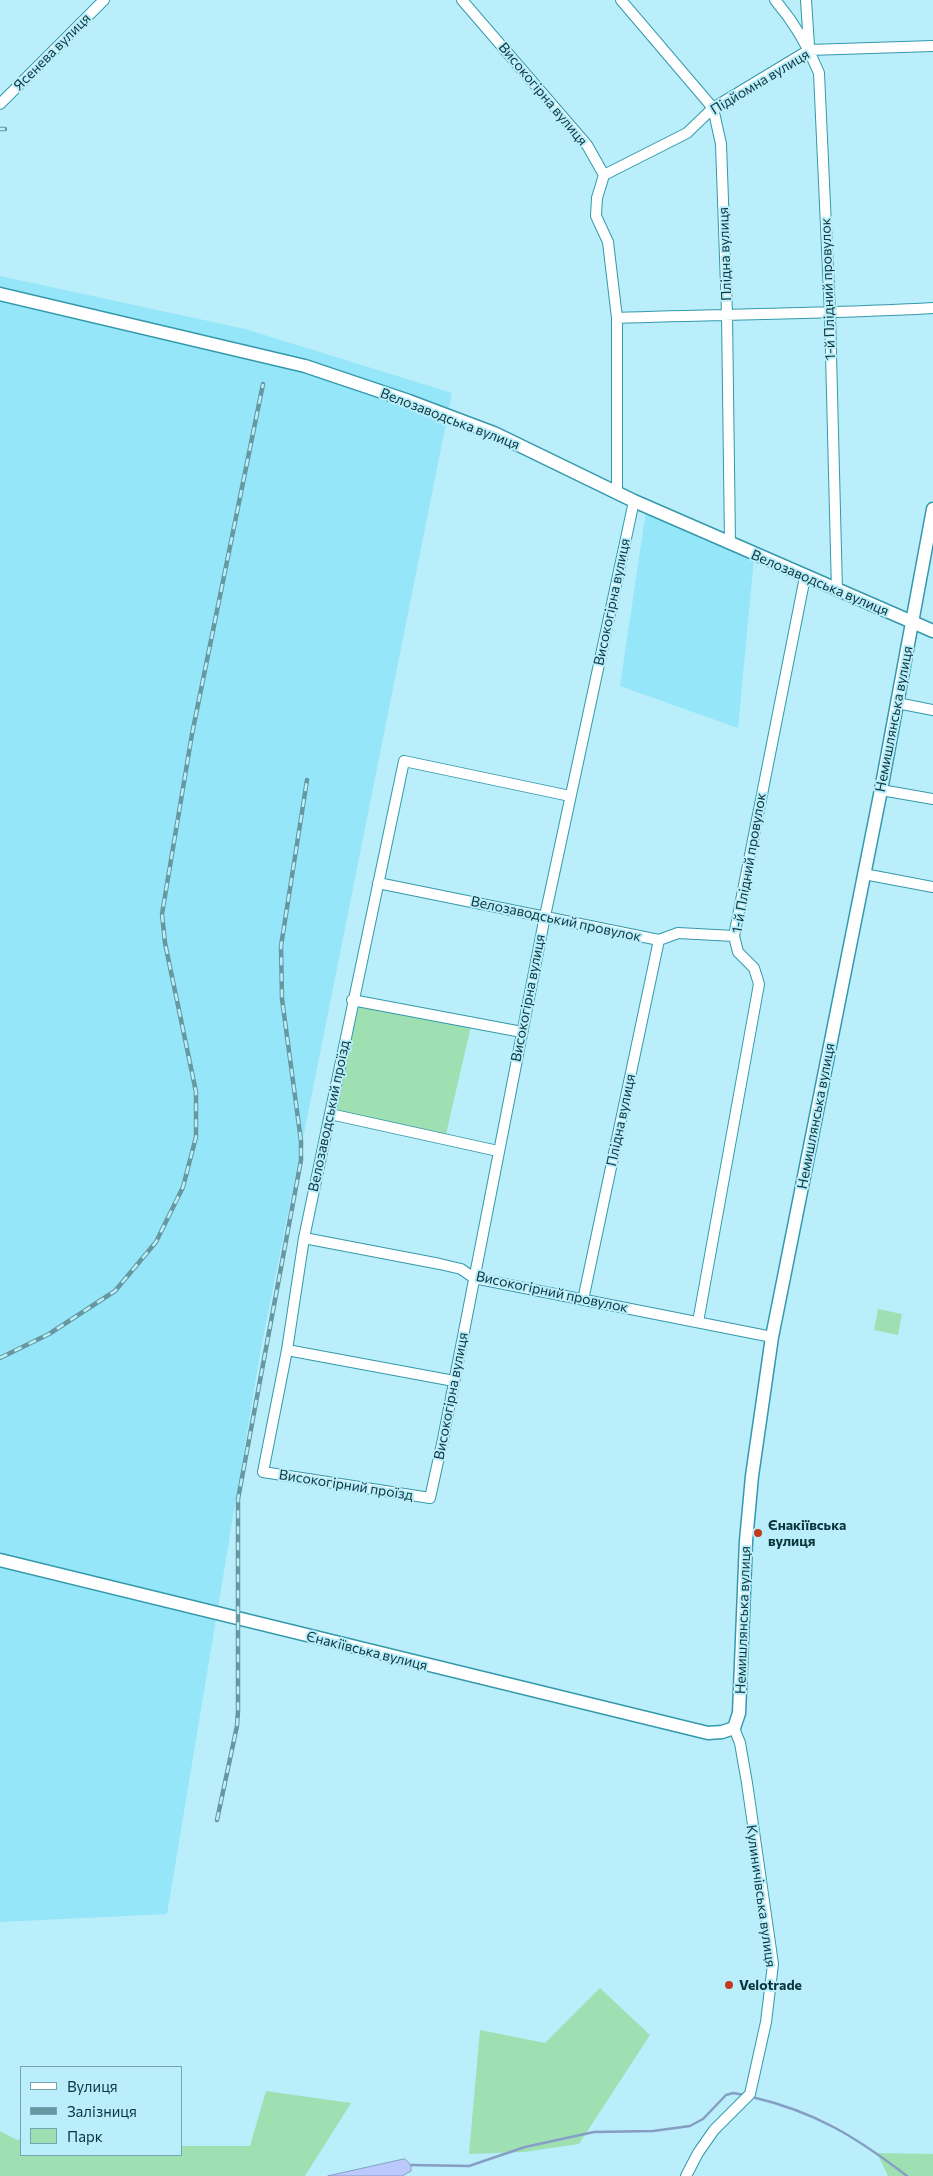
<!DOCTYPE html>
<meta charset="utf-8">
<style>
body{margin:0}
#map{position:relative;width:933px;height:2176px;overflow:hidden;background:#b9eefa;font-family:Commissioner,sans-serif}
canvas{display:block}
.legend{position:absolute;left:20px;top:2066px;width:162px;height:90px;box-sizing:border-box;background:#b9eefa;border:1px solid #74a4af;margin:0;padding:6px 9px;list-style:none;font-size:15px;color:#0c363e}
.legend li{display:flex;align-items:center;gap:10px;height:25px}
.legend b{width:25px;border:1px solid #74a4af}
</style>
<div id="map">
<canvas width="933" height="2176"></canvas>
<ul class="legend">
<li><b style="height:6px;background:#fff"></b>Вулиця</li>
<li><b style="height:6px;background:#6797a1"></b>Залізниця</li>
<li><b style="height:14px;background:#9fe0b2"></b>Парк</li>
</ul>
</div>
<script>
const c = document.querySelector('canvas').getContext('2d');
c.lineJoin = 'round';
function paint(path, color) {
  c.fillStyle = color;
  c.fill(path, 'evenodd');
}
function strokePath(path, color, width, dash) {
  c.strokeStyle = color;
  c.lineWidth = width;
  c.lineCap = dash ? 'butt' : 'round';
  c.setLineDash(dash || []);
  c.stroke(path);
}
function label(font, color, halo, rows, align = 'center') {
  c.font = font + ' Commissioner,sans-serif';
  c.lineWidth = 4;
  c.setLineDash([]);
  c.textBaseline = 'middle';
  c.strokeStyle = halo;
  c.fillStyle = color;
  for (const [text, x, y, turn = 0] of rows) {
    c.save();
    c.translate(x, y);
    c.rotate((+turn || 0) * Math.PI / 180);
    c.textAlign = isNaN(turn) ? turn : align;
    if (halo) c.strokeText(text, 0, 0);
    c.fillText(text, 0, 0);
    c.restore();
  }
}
const built = new Path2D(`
 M0,276l245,53 207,64 -191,955 -94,566 -167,8z
 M646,511l108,46 -16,171 -118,-42z`);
const green = new Path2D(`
 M360,1005l111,21 -25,108 -107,-22 -4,-5 19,-99z
 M878,1309l24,5 -4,21 -24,-5z
 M600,1988l50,47 -71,109 -55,8 -55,2 11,-124 65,13z
 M266,2091l85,12 -46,73h-305v-45l17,9 4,-1v16h160v-9h69z
 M877,2153l56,1v22h-45z`);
const water = new Path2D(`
 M405,2159l6,6v6l-9,5h-74z`);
const stream = new Path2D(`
 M752,2097c64,15 104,40 155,79
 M411,2165l58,1 56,-19 69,-15 59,-1 37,-5 13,-7 23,-24 7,-2 11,2`);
const minor = new Path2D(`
 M462,0l125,145 17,30 -7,23 -1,18 12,26 9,76v175
 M621,0l92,108 8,36 6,170 3,229
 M775,0c19,22 33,46 44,73l11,241 7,277
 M806,0l3,46
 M0,104l104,-104
 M604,175l83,-42 26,-25 96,-58 124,-4
 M617,318c105,-4 211,-4 316,-10
 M897,703l36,7
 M881,790l52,9
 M570,796l-166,-35 -100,477 -17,112 -24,122 167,26 13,-59 102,-523 89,-415
 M864,874l69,13
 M378,883l281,57 19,-7 56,3
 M352,1000l170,32
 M330,1114l168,37
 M304,1238l136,26 21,5 13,9 298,59
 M583,1300l76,-360
 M698,1322l61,-338 -5,-16 -16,-16 -4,-16 71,-359
 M287,1350l167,31
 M686,2176l12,-23 16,-23 36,-36 16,-72 7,-58 -26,-181 -7,-40 -6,-15`);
const tertiary = new Path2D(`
 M0,294l305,72 104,35 85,32 140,68 299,130
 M0,1560l708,173 14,-1 12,-4 5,-15 7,-172 6,-65 20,-139 109,-547 52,-281`);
const rail = new Path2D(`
 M0,129h5
 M0,1358l49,-24 66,-43 41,-49 27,-55 13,-50v-45l-31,-149 -3,-29 30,-180 71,-350
 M217,1820l20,-94 1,-15v-212l63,-339v-19l-19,-142 -1,-53 26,-166`);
const markers = [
 [758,1533,5,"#c3391d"],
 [729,1985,5,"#c3391d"]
];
const streetNames = [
 ["Ясенева вулиця",52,52,-45],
 ["Підйомна вулиця",760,82,-31],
 ["Високогірна вулиця",543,94,50],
 ["Плідна вулиця",725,254,-92],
 ["1-й Плідний провулок",828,289,-92],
 ["Велозаводська вулиця",450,419,21],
 ["Велозаводська вулиця",820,583,23],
 ["Високогірна вулиця",612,602,-78],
 ["Немишлянська вулиця",894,719,-79],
 ["1-й Плідний провулок",749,863,-80],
 ["Велозаводський провулок",556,919,12],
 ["Високогірна вулиця",528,998,-79],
 ["Велозаводський проїзд",329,1116,-78],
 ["Немишлянська вулиця",816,1116,-79],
 ["Плідна вулиця",621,1120,-78],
 ["Високогірний провулок",552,1292,12],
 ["Високогірна вулиця",451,1396,-79],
 ["Високогірний проїзд",346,1485,9],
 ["Немишлянська вулиця",743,1620,-88],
 ["Єнакіївська вулиця",367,1651,14],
 ["Кулиничівська вулиця",761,1896,82]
];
const poiNames = [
 ["Єнакіївська",768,1525],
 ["вулиця",768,1541],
 ["Velotrade",739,1985]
];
paint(built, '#94e6f8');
paint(green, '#9fe0b2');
paint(water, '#bbc9fd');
strokePath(water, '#869dc4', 1);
strokePath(stream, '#869dc4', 2.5);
strokePath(minor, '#3499ac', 12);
strokePath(tertiary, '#3499ac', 15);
strokePath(minor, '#fff', 10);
strokePath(tertiary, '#fff', 12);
strokePath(rail, '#6797a1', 4.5);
strokePath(rail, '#b9eefa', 2.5, [8]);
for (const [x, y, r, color] of markers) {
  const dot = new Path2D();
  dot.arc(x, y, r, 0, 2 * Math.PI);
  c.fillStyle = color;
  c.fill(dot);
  strokePath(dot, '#b9eefa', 2);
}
label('14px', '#0c363e', '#b9eefa', streetNames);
label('bold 14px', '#0c363e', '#b9eefa', poiNames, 'left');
</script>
